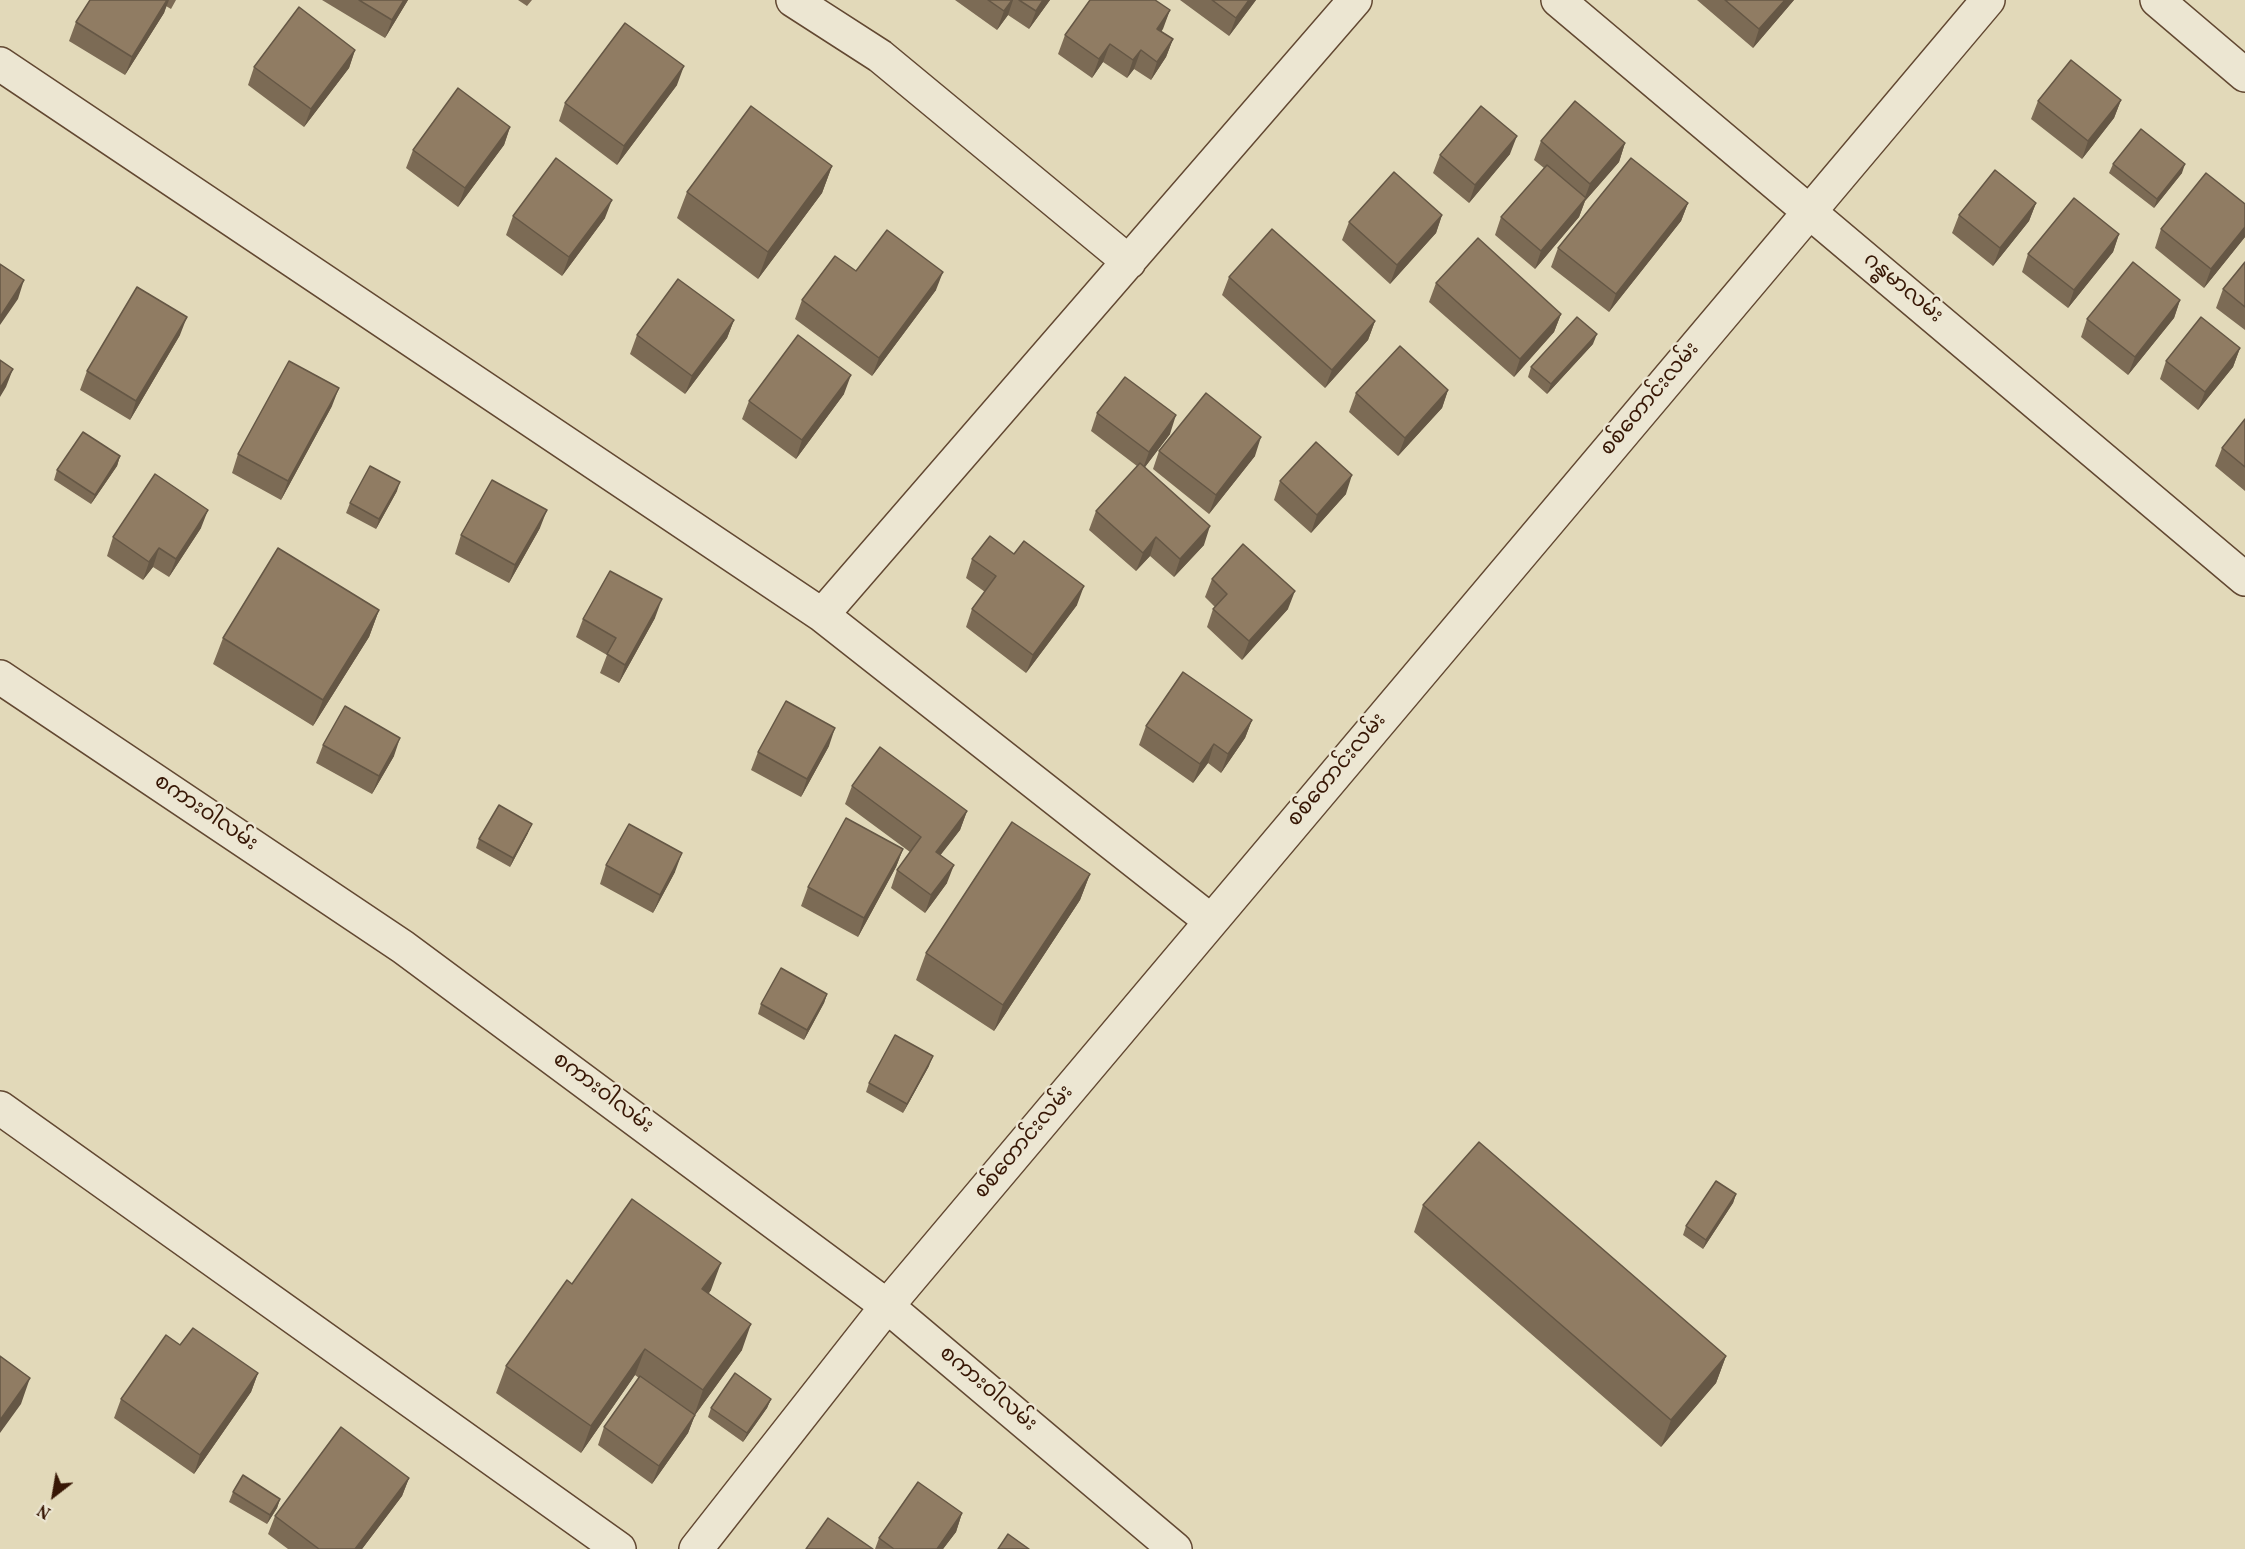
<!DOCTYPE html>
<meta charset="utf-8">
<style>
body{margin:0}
#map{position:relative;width:2245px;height:1549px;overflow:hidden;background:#e2d9b9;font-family:Vollkorn,serif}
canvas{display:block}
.north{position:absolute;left:24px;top:1465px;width:60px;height:60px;-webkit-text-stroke:4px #ece6d2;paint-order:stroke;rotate:211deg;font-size:16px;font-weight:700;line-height:24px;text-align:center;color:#371705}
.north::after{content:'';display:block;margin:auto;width:21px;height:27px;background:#371705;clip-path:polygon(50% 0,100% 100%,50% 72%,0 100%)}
</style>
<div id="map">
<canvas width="2245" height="1549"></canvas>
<div class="north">N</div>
</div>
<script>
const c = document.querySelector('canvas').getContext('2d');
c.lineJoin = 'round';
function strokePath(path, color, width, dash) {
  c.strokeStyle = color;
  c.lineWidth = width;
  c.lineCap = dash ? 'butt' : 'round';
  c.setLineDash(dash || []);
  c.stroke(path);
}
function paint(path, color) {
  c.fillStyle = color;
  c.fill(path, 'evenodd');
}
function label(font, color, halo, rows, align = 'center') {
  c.font = font + ' Vollkorn,"Noto Sans Myanmar",serif';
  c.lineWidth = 5;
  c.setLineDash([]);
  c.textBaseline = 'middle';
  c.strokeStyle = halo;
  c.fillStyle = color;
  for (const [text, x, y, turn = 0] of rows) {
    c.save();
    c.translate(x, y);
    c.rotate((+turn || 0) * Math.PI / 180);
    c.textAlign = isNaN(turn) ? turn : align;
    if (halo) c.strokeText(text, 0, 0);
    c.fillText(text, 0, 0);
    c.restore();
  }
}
const minor = new Path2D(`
 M793,0l87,56 249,206
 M1558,0l687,579
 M2157,0l88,75
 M0,64l822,551 389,306
 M822,615l533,-615
 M0,677l403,270 484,359 288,243
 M0,1108l619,441
 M696,1549l191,-243 1101,-1306`);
const wall = new Path2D(`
 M90,0h86l-5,9 -5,-3 -2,7 -39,62 -56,-34 7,-19z
 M322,0h86l-23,38z
 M518,0h14l-5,6z
 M955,0h95l-21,29 -21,-14 -11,15z
 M1180,0h76l-27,36z
 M1697,0h97l-41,48z
 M1170,10l-9,21 12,8 -7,18 -15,23 -17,-11 -7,9 -24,-16 -11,16 -34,-24 7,-19z
 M355,50l-6,18 -45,59 -56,-42 6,-18z
 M677,85l-60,80 -58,-44 6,-18z
 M2121,100l-7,18 -32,41 -51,-40 7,-18z
 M510,127l-6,18 -46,62 -52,-39 7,-18z
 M1541,141l84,2 -6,19 -34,39 -6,16 -44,52 -40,-34 6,-18 43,-49 -10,-8z
 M1510,154l-41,49 -36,-30 7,-18z
 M2113,164l69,9 -28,35 -45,-35z
 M832,166l-10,27 -64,86 -81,-61 10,-26z
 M1688,203l-7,18 -72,91 -58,-45 7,-19z
 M2036,203l-7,18 -36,45 -41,-33 7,-18z
 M2245,204v33l-41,51 -49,-40 6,-19z
 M1442,215l-6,18 -46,51 -48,-44 7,-18z
 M513,216l92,2 -43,58 -56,-41z
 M2119,234l-6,18 -45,56 -46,-36 6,-18z
 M2245,262v68l-29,-22 7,-19z
 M856,271l80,19 -64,86 -77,-57 7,-19z
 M1229,277l146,44 -7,19 -43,48 -103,-93z
 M1436,283l125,31 -7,18 -40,45 -85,-75z
 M2180,300l-6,18 -46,57 -47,-38 6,-18z
 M734,320l-7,18 -42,56 -55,-40 7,-19z
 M180,335l-50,85 -50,-30 7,-19z
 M1593,344l-46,50 -19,-17 3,-10z
 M2240,348l-7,19 -35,43 -38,-31 6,-18z
 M1448,390l-6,18 -44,48 -49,-44 7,-19z
 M844,394l-48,65 -54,-40 7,-18z
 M332,406l-51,94 -49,-27 6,-19z
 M1097,413l73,21 -25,33 59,78 -30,32 -24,-21 -14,15 -47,-41 7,-19 41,-45 -46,-35z
 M2245,419v72l-30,-25 7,-18z
 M1159,451l96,5 -46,58 -56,-45z
 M120,456l-3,10 -26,38 -37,-24 3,-10z
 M1280,481l66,13 -35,39 -37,-33z
 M397,491l-21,38 -30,-16 4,-10z
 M201,528l-32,49 -16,-10 -10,13 -36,-24 6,-19z
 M540,528l-31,55 -54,-29 6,-19z
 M972,559l105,46 -51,68 -60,-46 6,-18 13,-17 -19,-14z
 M1212,579l76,30 -46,51 -35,-33 6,-18 2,-2 -10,-10z
 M379,610l-10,27 -56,89 -100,-62 10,-26z
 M655,618l-36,65 -19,-10 7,-18 -31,-18 7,-18z
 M1252,720l-7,18 -24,35 -13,-10 -15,20 -54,-38 7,-19z
 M323,745l71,11 -22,38 -56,-31z
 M829,746l-28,51 -50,-27 7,-18z
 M852,786l115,25 -7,19 -20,25 7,28 -22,30 -34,-25 6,-18 13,-18 -65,-48z
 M528,833l-18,34 -34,-19 3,-9z
 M903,849l-7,18 -38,70 -57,-31 7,-19z
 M606,865l69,7 -22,41 -53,-29z
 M1090,874l-10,26 -86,131 -78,-51 10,-27z
 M827,994l-3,9 -20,37 -46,-26 3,-10z
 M929,1066l-26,47 -37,-21 3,-9z
 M1736,1194l-3,9 -30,46 -20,-14 3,-9z
 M1423,1205l303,151 -10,27 -55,64 -247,-215z
 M572,1284l139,6 -2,3 33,57 -47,65 -7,18 -36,51 -54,-39 6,-18 35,-49 -4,-3 -54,78 -85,-60 10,-27z
 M180,1345l78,28 -7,19 -57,82 -80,-56 7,-19z
 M771,1399l-4,9 -24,34 -35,-25 3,-9z
 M409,1478l-7,18 -40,53h-74l-20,-15 7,-18z
 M233,1492l47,7 -3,9 -10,16 -38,-22z
 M962,1513l-6,19 -13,17h-68l4,-11z`);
const shadedWall = new Path2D(`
 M167,0h2l-5,13 -39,62 7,-18z
 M404,0h4l-23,38 7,-18z
 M1012,0h1l-5,15 -11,15 7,-19z
 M1043,0h7l-21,29 7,-18z
 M1249,0h7l-27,36 7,-18z
 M1785,0h9l-41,48 6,-19z
 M1170,10l-7,19 -12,18 6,-18z
 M1173,39l-7,18 -15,23 6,-18z
 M1110,44l-7,18 -11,16 7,-19z
 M355,50l-6,18 -45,59 7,-18z
 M1141,50l-7,19 -7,9 6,-18z
 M684,66l-7,19 -60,80 7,-19z
 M2121,100l-7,18 -32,41 6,-18z
 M510,127l-6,18 -46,62 7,-19z
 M1517,136l-7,18 -41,49 6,-18z
 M1625,143l-6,19 -34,39 -6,16 -44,52 6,-18 43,-51 6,-16z
 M2185,164l-3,9 -28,35 3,-9z
 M832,166l-10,27 -64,86 10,-27z
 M612,200l-7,18 -43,58 7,-19z
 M1688,203l-7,18 -72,91 7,-18z
 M2036,203l-7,18 -36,45 7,-18z
 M1442,215l-6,18 -46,51 7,-19z
 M2245,227v10l-41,51 7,-19z
 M2119,234l-6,18 -45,56 6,-18z
 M943,272l-7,18 -64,86 7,-18z
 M24,280l-6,19 -18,26v-8z
 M2180,300l-6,18 -46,57 7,-18z
 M1561,314l-7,18 -40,45 6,-18z
 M187,317l-7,18 -50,85 6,-19z
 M734,320l-7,18 -42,56 7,-18z
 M1375,321l-7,19 -43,48 7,-18z
 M1597,334l-4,10 -46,50 4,-10z
 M2240,348l-7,19 -35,43 7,-18z
 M13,369l-7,18 -6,10v-9z
 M851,375l-7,19 -48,65 6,-19z
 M339,388l-7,18 -51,94 7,-19z
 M1448,390l-6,18 -44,48 7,-18z
 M1176,415l-6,19 -28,37 7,-19z
 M1261,437l-6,19 -46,58 7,-19z
 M120,456l-3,10 -26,38 4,-9z
 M1352,475l-6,19 -35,39 6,-18z
 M400,482l-3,9 -21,38 3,-10z
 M208,510l-7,18 -32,49 7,-18z
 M547,510l-7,18 -31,55 6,-18z
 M1210,526l-6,19 -30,32 6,-18z
 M1156,537l-6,19 -14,15 7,-18z
 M159,548l-6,19 -10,13 6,-18z
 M1084,586l-7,19 -51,68 7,-18z
 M1295,591l-7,18 -46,51 7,-19z
 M662,599l-7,19 -36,65 6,-18z
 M379,610l-10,27 -56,89 10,-26z
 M1252,720l-7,18 -24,35 7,-19z
 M835,728l-6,18 -28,51 6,-18z
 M400,738l-6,18 -22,38 7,-18z
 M1214,744l-6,19 -15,20 7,-19z
 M967,811l-7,19 -31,40 7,-18z
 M532,824l-4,9 -18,34 3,-9z
 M903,849l-7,18 -38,70 6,-19z
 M682,853l-7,19 -22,41 7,-18z
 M954,865l-7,18 -22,30 6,-18z
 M1090,874l-10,26 -86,131 9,-26z
 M827,994l-3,9 -20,37 3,-10z
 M933,1056l-4,10 -26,47 4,-9z
 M1736,1194l-3,9 -30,46 3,-9z
 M721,1263l-10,27 -18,25 9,-26z
 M751,1324l-9,26 -47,65 -7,18 -36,51 7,-18 35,-50 9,-26z
 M645,1349l-10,26 -54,78 10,-27z
 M1726,1356l-10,27 -55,64 10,-27z
 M258,1373l-7,19 -57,82 6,-19z
 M30,1378l-9,26 -21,29v-13z
 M771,1399l-4,9 -24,34 4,-9z
 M409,1478l-7,18 -40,53h-7z
 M280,1499l-3,9 -10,16 3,-9z
 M962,1513l-6,19 -13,17h-6z`);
const building = new Path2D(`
 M90,0h77l-35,57 -56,-35z
 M359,0h45l-12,20z
 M988,0h24l-8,11z
 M1019,0h24l-7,11z
 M1090,0h65l15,10 -13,19 16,10 -16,23 -16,-12 -8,10 -23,-16 -11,15 -34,-24z
 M1212,0h37l-13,18z
 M1725,0h60l-26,29z
 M299,7l56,43 -44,59 -57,-42z
 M625,23l59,43 -60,80 -59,-43z
 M2071,60l50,40 -33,41 -50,-40z
 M458,88l52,39 -45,61 -52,-38z
 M1575,101l50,42 -35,41 -49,-43z
 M751,106l81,60 -64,86 -81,-60z
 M1481,106l36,30 -42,49 -35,-30z
 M2141,129l44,35 -28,35 -44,-35z
 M556,158l56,42 -43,57 -56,-41z
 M1631,158l57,45 -72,91 -58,-46z
 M1547,165l39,33 -45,53 -40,-34z
 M1995,170l41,33 -36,45 -41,-33z
 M1394,172l48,43 -45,50 -48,-43z
 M2206,173l39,31v23l-34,42 -50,-40z
 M2074,198l45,36 -45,56 -46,-36z
 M1272,229l103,92 -43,49 -103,-93z
 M887,230l56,42 -64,86 -77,-58 33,-44 21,15z
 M1478,238l83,76 -41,45 -84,-76z
 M2133,262l47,38 -45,57 -48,-38z
 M2245,262v45l-22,-18z
 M0,264l24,16 -24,37z
 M678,279l56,41 -42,56 -55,-41z
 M137,287l50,30 -51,84 -49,-30z
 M1577,317l20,17 -46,50 -20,-17z
 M2201,317l39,31 -35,44 -39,-31z
 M798,335l53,40 -49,65 -53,-39z
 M1400,346l48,44 -43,48 -49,-45z
 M0,360l13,9 -13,19z
 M289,361l50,27 -51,93 -50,-27z
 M1125,377l51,38 -27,37 -52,-39z
 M1206,393l55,44 -45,58 -57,-44z
 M2245,419v48l-23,-19z
 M83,432l37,24 -25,39 -38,-25z
 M1316,442l36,33 -35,40 -37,-34z
 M1140,463l70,63 -30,33 -24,-22 -13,16 -47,-42z
 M370,466l30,16 -21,37 -29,-16z
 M155,474l53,36 -32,49 -17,-11 -10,14 -36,-25z
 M492,480l55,30 -32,55 -54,-30z
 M990,536l24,18 10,-13 60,45 -51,69 -61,-46 24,-33 -24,-17z
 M1243,544l52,47 -46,50 -36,-32 14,-15 -15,-15z
 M278,548l101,62 -56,90 -100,-62z
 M610,571l52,28 -37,66 -18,-11 9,-16 -33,-19z
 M1183,672l69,48 -24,34 -14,-10 -14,20 -54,-38z
 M786,701l49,27 -28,51 -49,-27z
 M345,706l55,32 -21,38 -56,-31z
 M880,747l87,64 -31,41 18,13 -23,30 -34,-25 24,-33 -69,-51z
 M499,805l33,19 -19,34 -34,-19z
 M846,818l57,31 -39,69 -56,-31z
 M1012,822l78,52 -87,131 -77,-52z
 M629,824l53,29 -22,42 -54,-30z
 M781,968l46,26 -20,36 -46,-26z
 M895,1035l38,21 -26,48 -38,-21z
 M1479,1142l247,214 -55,64 -248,-215z
 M1716,1181l20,13 -30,46 -20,-14z
 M632,1199l89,64 -19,26 49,35 -48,66 -58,-41 -54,77 -85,-60 61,-86 5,4z
 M193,1328l65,45 -58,82 -79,-56 45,-64 14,10z
 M0,1356l30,22 -30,42z
 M735,1373l36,26 -24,34 -36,-25z
 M640,1376l55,39 -36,51 -55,-39z
 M341,1427l68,51 -54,71h-36l-44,-33z
 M243,1475l37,24 -10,16 -37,-23z
 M918,1482l44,31 -25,36h-43l-15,-11z
 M828,1518l45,31h-67z
 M1008,1534l21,15h-31z`);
const streetNames = [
 ["ဂန္ဓမာလမ်း",1902,289,40],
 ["စစ်တောင်းလမ်း",1651,400,-50],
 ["စစ်တောင်းလမ်း",1338,771,-50],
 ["စကားဝါလမ်း",205,814,34],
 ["စကားဝါလမ်း",602,1094,37],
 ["စစ်တောင်းလမ်း",1025,1143,-50],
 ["စကားဝါလမ်း",987,1390,40]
];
strokePath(minor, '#624832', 36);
strokePath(minor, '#ece6d2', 33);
paint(wall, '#7c6b55');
paint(shadedWall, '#655745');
paint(building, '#907c63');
strokePath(building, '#655745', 1.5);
label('21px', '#371705', '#ece6d2', streetNames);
</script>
